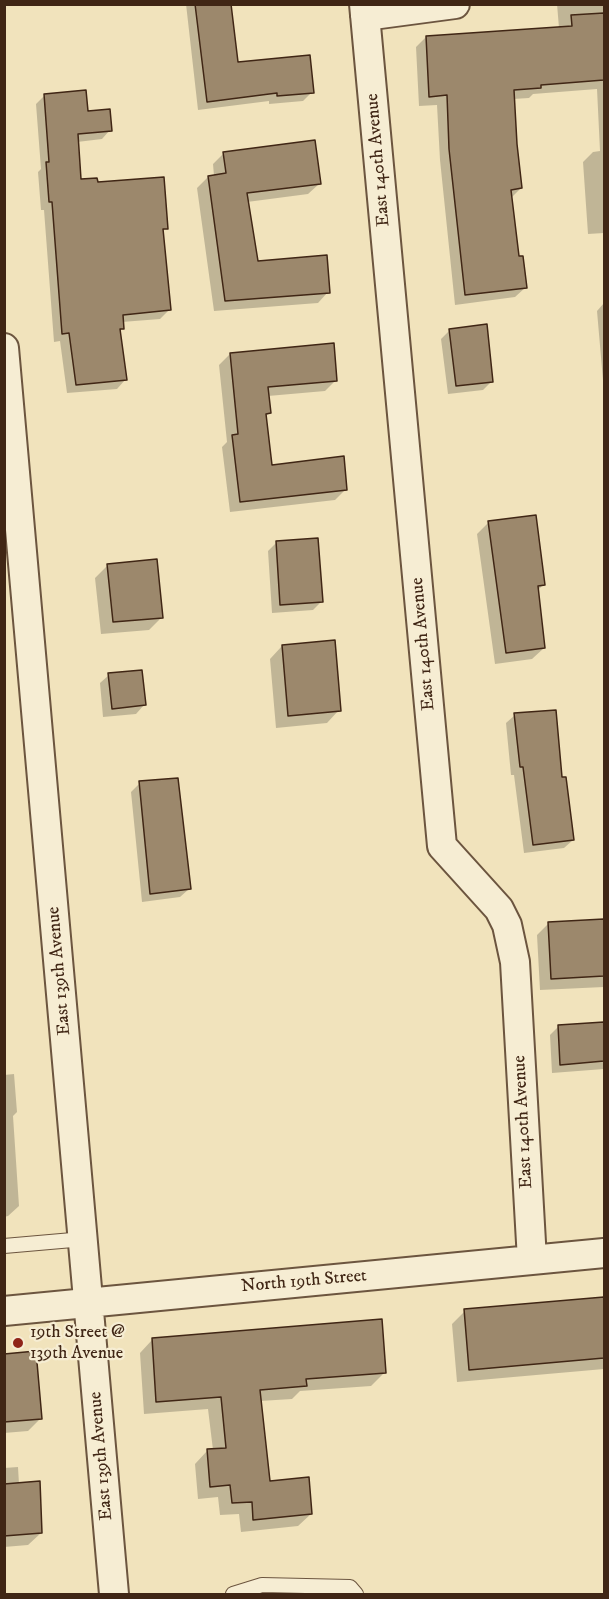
<!DOCTYPE html>
<style>
body{margin:0}
#map{position:relative;width:609px;height:1599px;overflow:hidden;background:#f1e3bc;font-family:"IM FELL DW Pica",serif}
canvas{display:block}
.frame{position:absolute;inset:0;border:6px solid #402615;pointer-events:none}
</style>
<div id="map">
<canvas width="609" height="1599"></canvas>
<div class="frame"></div>
</div>
<script>
const c = document.querySelector('canvas').getContext('2d');
c.lineJoin = 'round';
function paint(path, color) {
  c.fillStyle = color;
  c.fill(path, 'evenodd');
}
function strokePath(path, color, width, dash) {
  c.strokeStyle = color;
  c.lineWidth = width;
  c.lineCap = dash ? 'butt' : 'round';
  c.setLineDash(dash || []);
  c.stroke(path);
}
function label(font, color, halo, rows, align = 'center') {
  c.font = font + ' "IM FELL DW Pica",serif';
  c.lineWidth = 4.5;
  c.setLineDash([]);
  c.textBaseline = 'middle';
  c.strokeStyle = halo;
  c.fillStyle = color;
  for (const [text, x, y, turn = 0] of rows) {
    c.save();
    c.translate(x, y);
    c.rotate((+turn || 0) * Math.PI / 180);
    c.textAlign = isNaN(turn) ? turn : align;
    if (halo) c.strokeText(text, 0, 0);
    c.fillText(text, 0, 0);
    c.restore();
  }
}
const shadow = new Path2D(`
 M186,4h44l6,59 76,29 -9,9 -34,3v-3l-71,9z
 M557,4h47v229l-16,1 -5,-72 10,-10 7,-1 -3,-62 -64,5 -4,4 -16,1 8,89 -10,10 7,60 8,29 -11,10 -60,8 -15,-145 -3,-55 -18,1 -3,-59 10,-10 133,-9z
 M45,95l42,18 23,17 -8,9 -25,3 2,39 17,2 70,45 -4,4 7,78 -9,9 -38,3 1,6 -4,4 6,48 -8,9 -50,4 -7,-52 -6,1 -10,-132h-3l-3,-38 3,-3 -5,-65z
 M224,153l95,31 -11,10 -61,8 9,60 72,30 -10,11 -104,8 -17,-123 11,-11 6,-1 -1,-12z
 M604,303v89l-7,-81z
 M450,330l42,51 -9,9 -35,4 -7,-55z
 M230,354l106,26 -11,11 -57,5 1,17 -5,5 7,49 75,22 -11,11 -105,12 -8,-65 5,-5 -8,-77z
 M488,523l56,61 -7,7 7,57 -12,11 -37,5 -18,-130z
 M277,542l44,60 -8,8 -41,3 -4,-62z
 M108,565l54,52 -13,13 -48,4 -6,-56z
 M282,646l57,64 -12,13 -51,5 -6,-69z
 M109,675l35,30 -8,9 -33,3 -3,-34z
 M515,715l46,64 12,61 -9,8 -40,5 -10,-78h-3l-5,-52z
 M140,783l49,106 -9,8 -38,5 -11,-110z
 M604,921v66l-64,3 -3,-55 12,-12z
 M604,1023v46l-52,4 -2,-38 8,-8z
 M14,1074l3,38 -4,4 6,90 -11,10 -4,1v-142z
 M604,1298v71l-147,13 -5,-58 13,-13z
 M152,1340l232,33 -13,13 -71,5 -8,8 -32,2 8,82 43,31 -13,12 -57,6 -2,-18 -19,1 -2,-18 -20,2 -3,-35 12,-13 6,-1 -5,-41 -64,5 -4,-61z
 M4,1356l37,62 -13,13 -24,2z
 M18,1467l1,17 22,49 -13,12 -24,2v-79z`);
const building = new Path2D(`
 M195,4h36l7,58 72,-7 4,38 -37,3v-3l-70,9z
 M604,13v67l-63,5v3l-27,2 3,54 5,44 -11,2 8,66h4l4,32 -62,7 -16,-146 -2,-54 -18,2 -3,-61 146,-10 -1,-11z
 M86,90l2,21 22,-2 2,22 -34,3 3,45 16,-1 1,4 66,-5 4,52h-5l8,81 -48,5 1,14h-4l7,51 -51,5 -7,-52 -7,1 -10,-132h-3l-3,-40h3l-5,-68z
 M315,140l6,44 -74,9 11,68 69,-6 3,38 -105,8 -17,-125 18,-3 -3,-21z
 M487,324l6,58 -37,4 -7,-57z
 M334,343l3,38 -69,6 3,26 -5,1 6,51 72,-9 3,34 -107,12 -8,-67 6,-1 -8,-81z
 M536,515l9,70 -7,1 7,62 -39,5 -18,-132z
 M318,538l5,64 -43,3 -4,-64z
 M157,559l6,59 -50,4 -6,-58z
 M335,640l6,71 -53,5 -6,-71z
 M142,670l4,35 -34,4 -4,-36z
 M556,710l6,67h4l8,63 -41,5 -10,-78h-3l-6,-54z
 M178,778l13,111 -41,5 -11,-113z
 M604,919v57l-53,3 -3,-57z
 M604,1022v39l-44,4 -2,-40z
 M604,1297v61l-135,12 -5,-61z
 M382,1319l4,54 -80,6 1,7 -47,4 10,91 39,-4 3,37 -59,6 -1,-18 -20,1 -2,-18 -20,2 -3,-38 19,-1 -5,-51 -65,5 -4,-64z
 M36,1351l6,68 -38,3v-68z
 M40,1481l2,52 -38,3v-52z`);
const service = new Path2D(`
 M4,1246l80,-7
 M233,1594l29,-9 88,2 6,7`);
const minor = new Path2D(`
 M364,4l78,842 57,63 8,16 8,37 17,298
 M365,16l90,-12
 M4,348l110,1246
 M4,1311l600,-58`);
const markers = [
 [18,1343,6,"#8f2418"]
];
const streetNames = [
 ["East 140th Avenue",379,160,-95],
 ["East 140th Avenue",424,644,-95],
 ["East 139th Avenue",60,971,-95],
 ["East 140th Avenue",524,1122,-93],
 ["North 19th Street",304,1282,-5],
 ["East 139th Avenue",102,1456,-95]
];
const poiNames = [
 ["19th Street @",30,1333],
 ["139th Avenue",30,1354]
];
paint(shadow, '#0003');
paint(building, '#9c886c');
strokePath(building, '#402615', 1.5);
strokePath(service, '#6c553f', 16);
strokePath(minor, '#6c553f', 32);
strokePath(service, '#f6edd3', 14);
strokePath(minor, '#f6edd3', 28);
for (const [x, y, r, color] of markers) {
  const dot = new Path2D();
  dot.arc(x, y, r, 0, 2 * Math.PI);
  c.fillStyle = color;
  c.fill(dot);
  strokePath(dot, '#f6edd3', 2);
}
label('18px', '#402615', '#f6edd3', streetNames);
label('18px', '#402615', '#f6edd3', poiNames, 'left');
</script>
